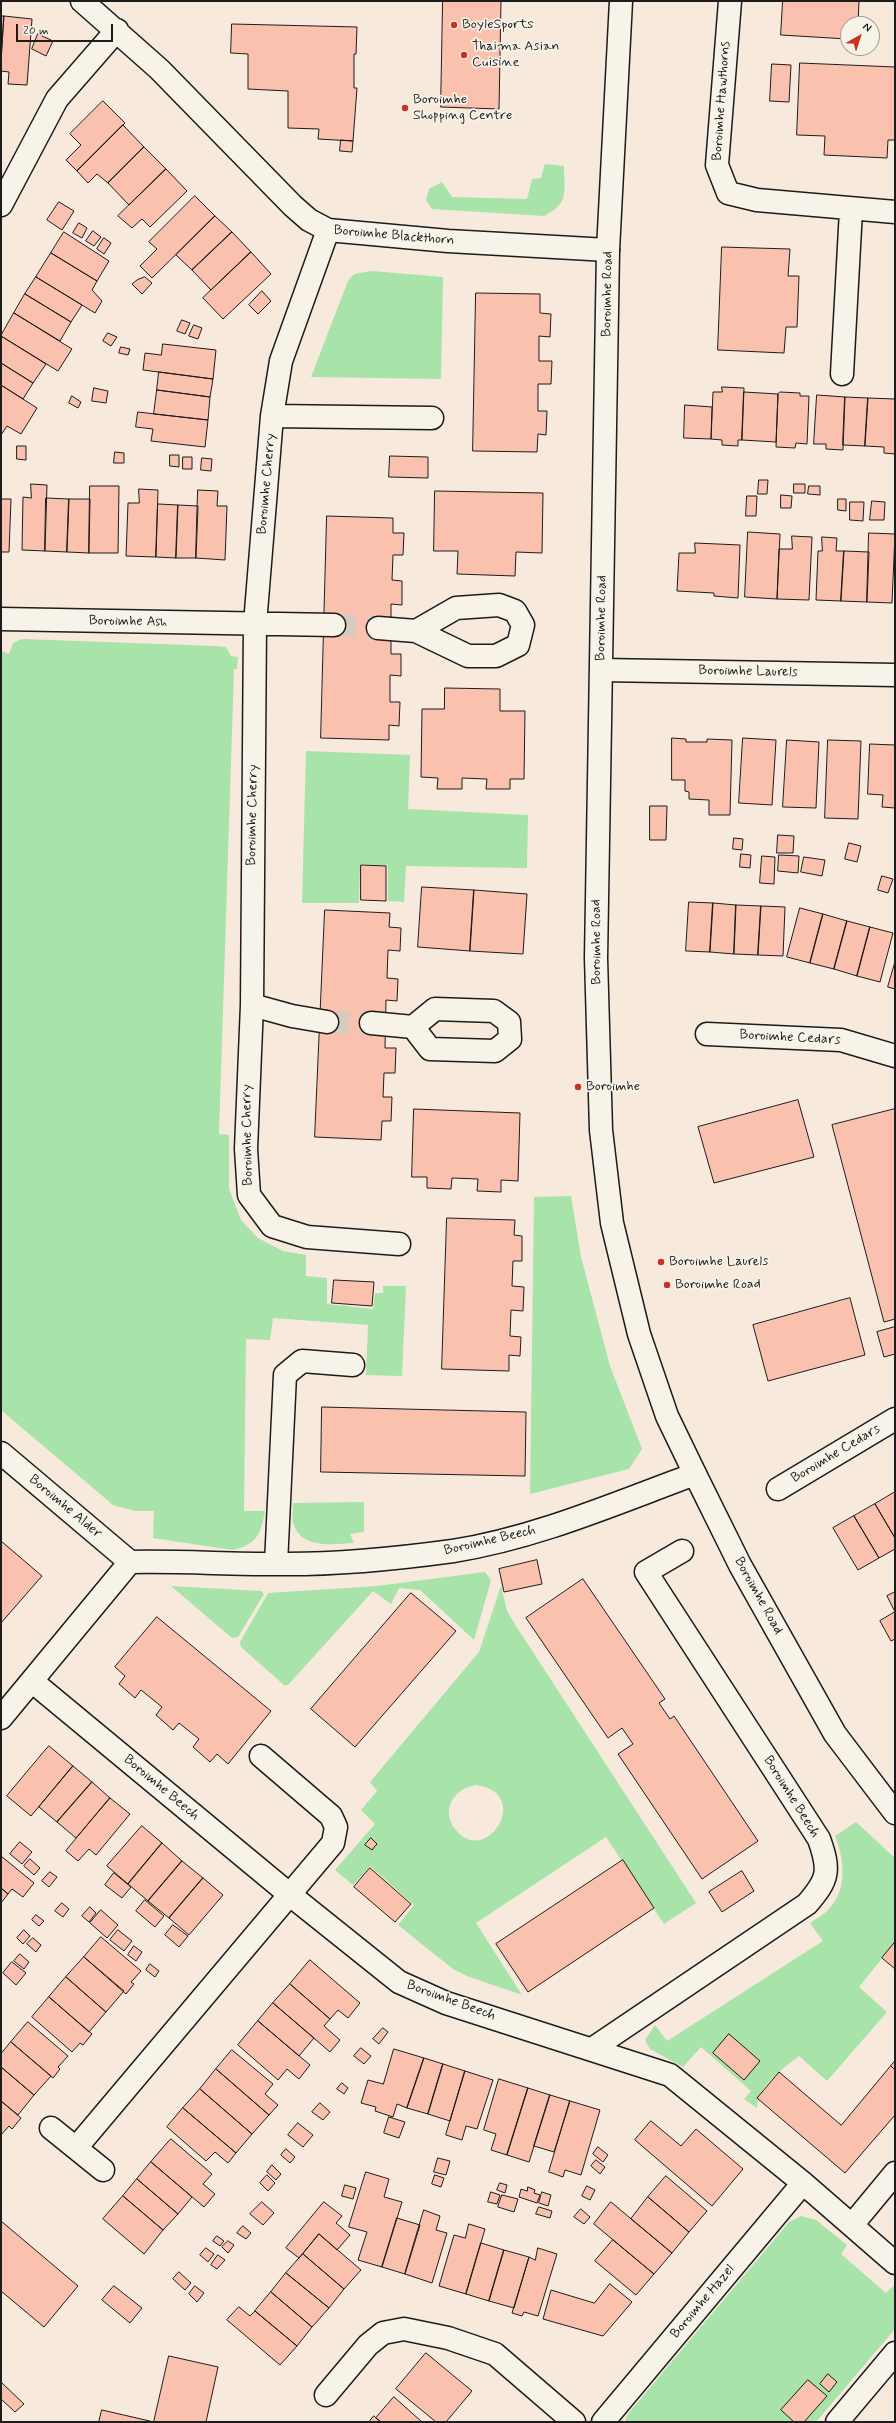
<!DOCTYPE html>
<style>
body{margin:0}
#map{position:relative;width:896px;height:2423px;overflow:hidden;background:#f8e9dd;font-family:Mynerve,sans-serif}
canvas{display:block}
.frame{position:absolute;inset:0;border:2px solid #1c1c1c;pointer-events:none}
.north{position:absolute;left:840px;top:16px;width:40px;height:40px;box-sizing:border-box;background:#f7f3e8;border:1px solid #9f9d96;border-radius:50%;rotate:39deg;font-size:11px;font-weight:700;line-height:16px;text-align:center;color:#1c1c1c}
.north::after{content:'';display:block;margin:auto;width:14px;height:18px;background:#c8321e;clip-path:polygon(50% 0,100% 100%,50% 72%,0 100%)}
.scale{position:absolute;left:16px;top:24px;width:97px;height:18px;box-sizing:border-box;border:2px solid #1c1c1c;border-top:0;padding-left:5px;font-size:12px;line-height:14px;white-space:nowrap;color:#1c1c1c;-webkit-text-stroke:3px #f7f3e8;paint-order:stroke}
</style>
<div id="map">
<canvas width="896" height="2423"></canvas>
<div class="frame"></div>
<div class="north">N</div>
<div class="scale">20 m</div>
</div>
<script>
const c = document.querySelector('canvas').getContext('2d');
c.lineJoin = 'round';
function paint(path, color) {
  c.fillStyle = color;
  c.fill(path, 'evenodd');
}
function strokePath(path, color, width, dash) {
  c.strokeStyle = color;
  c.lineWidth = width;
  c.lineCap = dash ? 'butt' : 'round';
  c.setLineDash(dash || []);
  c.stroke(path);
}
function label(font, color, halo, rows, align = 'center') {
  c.font = font + ' Mynerve,sans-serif';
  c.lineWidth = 3.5;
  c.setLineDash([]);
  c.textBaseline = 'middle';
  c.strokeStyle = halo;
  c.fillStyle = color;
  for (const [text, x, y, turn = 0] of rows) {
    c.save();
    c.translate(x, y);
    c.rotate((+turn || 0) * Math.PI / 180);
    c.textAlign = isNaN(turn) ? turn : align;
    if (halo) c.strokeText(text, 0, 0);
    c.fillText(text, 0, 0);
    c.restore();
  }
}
const green = new Path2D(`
 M545,164l19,2c0,26 6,37 -20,50l-112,-7 -6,-9 3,-11 13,-7 10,15 75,2 5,-20 9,-1z
 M372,271l71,6 -2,102 -130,-2 37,-96 6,-7z
 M22,639l193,7 11,1 5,9 7,1 -1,12h-3l-15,465 10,1v54l12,31 17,18 25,13 23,4v21l21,2v26l46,5 2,-16h8v-7h23l-4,90 -36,-1 2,-50 -95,-7 -3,22 -24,-1 -2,172h21c-4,23 -8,33 -32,39l-80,-12 1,-27h-19l-22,-6 -112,-95v-759l8,3 4,-11z
 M306,751l104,4 -2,54 120,6 -1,53 -121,-2 -2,36 -16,-1v-35l-28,-2 -1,39h-57z
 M571,1196l10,61 29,109 32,83 -13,20 -99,25 4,-297z
 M364,1502v30l-14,2 4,9c-21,1 -54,7 -61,-21 -1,-5 0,-13 0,-19z
 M485,1572l6,8 -17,60 -54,-50 -21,-2 -8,16 -18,-13 -85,94h-4l-43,-38 -1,-5 28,-49 109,-7z
 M171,1586l90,5 3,3 -26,43 -6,1z
 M501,1586l6,25 9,15 180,277 -32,21 -58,-87 -130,86 46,72 -55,-19 -14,-7 -55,-44 16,-20 -44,-39 -17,19 -18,-15 40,-46 -14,-14 16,-19 -7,-9 109,-130zM476,1785c58,8 10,84 -21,44 -15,-20 0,-41 21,-44z
 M856,1822l39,36v84l-36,45 28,25 -60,69 -28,-25c-16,13 -42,30 -42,52l-13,-9 7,-8 -50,-44 -18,20 -33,-18 -5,-9 10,-15 12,16 156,-100 -13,-18c7,-5 15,-9 20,-15 18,-21 14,-49 5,-72z
 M801,2216l15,4 31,25 -6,9 45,39 7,-7 2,2v41l-79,93h-191l2,-7 162,-193z`);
const building = new Path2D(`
 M443,1h58l-2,108 -58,-2z
 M783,1h76l-1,23h-10l-1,15 -66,-4z
 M1,16h3l-3,43z
 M4,16l28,3 -5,66 -19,-1 1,-12 -8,-1z
 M232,24l125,3 -1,27h-2v34h3l-4,53 -35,-2 1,-10 -31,-1v-37l-40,-2v-35l-17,-1z
 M38,34l15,7 -7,15 -14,-7z
 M800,63l95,4v73h-7l-1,18 -63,-3 1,-19 -28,-1z
 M772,64l19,1 -2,37 -19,-1z
 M103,101l22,22 -48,48 -11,-11 15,-15 -11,-11z
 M123,125l21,22 -36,36 -11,-9 -9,9 -11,-12z
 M341,140l12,1 -1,11 -12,-1z
 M144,147l22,22 -37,36 -21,-22z
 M166,169l21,22 -37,36 -8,-8 -10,9 -14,-12z
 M195,196l20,20 -63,62 -12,-12 17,-17 -8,-7z
 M59,202l15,9 -12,19 -15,-10z
 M215,216l17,16 -40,38 -16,-15z
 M79,223l8,5 -5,10 -9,-5z
 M93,231l8,6 -7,9 -8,-5z
 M64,232l45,29 -12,20 -46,-28z
 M232,232l19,20 -40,38 -19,-20z
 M104,238l7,5 -7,11 -7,-5z
 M722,247l68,2 -2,27h11l-2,51h-11l-2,26 -66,-3z
 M251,252l20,22 -48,45 -20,-21z
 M51,253l46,28 -5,9 10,11 -7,12 -59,-36z
 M36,277l46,28 -11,17 -46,-28z
 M145,277l7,6 -10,11 -10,-10 5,-4z
 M262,291l9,10 -13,13 -9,-9z
 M476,293l64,1v19l11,1 -1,23 -11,-1v25h13l-1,23h-13v27h9l-1,24 -8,-1 -1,18 -64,-1z
 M25,294l46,28 -11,19 -46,-28z
 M14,313l58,36 -14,22 -57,-35z
 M182,320l8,3 -5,11 -8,-3z
 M194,325l8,3 -4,11 -9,-3z
 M108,333l9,4 -6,9 -8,-5z
 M1,336l45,28 -13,19 -32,-20z
 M163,344l53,6 -3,29 -70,-9 2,-17 16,2z
 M121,347l9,2 -2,6 -9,-2z
 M1,363l32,20 -10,16 -22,-14z
 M159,372l54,7 -3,18 -53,-7z
 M1,385l36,23 -16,26 -14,-8 -6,9z
 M722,387l22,1 -2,52h-4v6l-16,-1v-5l-11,-1 2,-47h9z
 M94,388l14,3 -2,12 -14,-2z
 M157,390l53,7 -2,23 -54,-6z
 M744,392l34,2 -2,48 -34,-2z
 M780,392l20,1v3h9l-2,48 -11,-1 -1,5 -19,-1 2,-53z
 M817,395l28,2 -2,53 -17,-1v-5h-12z
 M72,396l9,6 -3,6 -9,-5z
 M845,397l23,1 -3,48 -22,-1z
 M868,398l27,1v55l-11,-1v-6l-19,-1z
 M685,405l27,2 -1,32 -27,-1z
 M138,412l70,8 -3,27 -54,-6 2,-12 -17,-2z
 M17,446h9v14l-9,-1z
 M115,452l9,1v10h-10z
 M170,455h9v12l-9,-1z
 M390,456l38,1v21l-39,-1z
 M183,457h9v12h-9z
 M202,458l10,1 -1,12 -10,-1z
 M759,480h9l-1,14h-9z
 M31,484l16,1 -2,66 -23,-1 1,-53 8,1z
 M794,484h11v9h-11z
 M90,486h29l-1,67h-29z
 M809,486h11v9l-12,-1z
 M139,489l19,1 -2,67 -30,-1 2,-53h11z
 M198,490l20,1 -1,15h10l-2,54 -29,-2z
 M435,491l108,2 -1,60 -26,-1 -1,24 -58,-2 1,-23h-24z
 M781,495l11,1 -1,12h-10z
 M747,496h10l-1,20h-10z
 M46,498l23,1 -2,53 -22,-1z
 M1,499h10l-2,53h-8z
 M69,499h21l-1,54 -22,-1z
 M838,499h8v12l-8,-1z
 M872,501l13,1 -1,18h-14z
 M850,502h14l-1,19 -13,-1z
 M158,504l20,1 -2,53 -20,-1z
 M178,505l20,1 -2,52h-20z
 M327,516l66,2v15h11l-1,22h-10l-1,25 10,1v24l-11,-1v14l-13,-1 13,19v18h10v22l-11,-1v27h10l-1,24 -10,-1v15l-68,-2z
 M748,532l32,2 -3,65 -32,-2z
 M869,533l26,1 -3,69 -25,-1z
 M792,536l20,1 -3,63 -32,-1 2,-50h13z
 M822,537l15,1 -1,13h8l-3,50 -25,-1 2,-49h4z
 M695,543l45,2 -2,53 -24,-2v-3l-37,-2 2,-38h16z
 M844,551l25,1 -2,50 -26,-1z
 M445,688l55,1v22h25l-1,68h-14v10h-24l1,-10 -25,-1v11h-25l1,-11 -17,-1 1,-68h22z
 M672,738l14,1v3h21v-3l25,1 -2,75h-21v-15l-20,-1v-7l-4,-1v-11h-13z
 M743,738l33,2 -4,65 -33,-2z
 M787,740l32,2 -3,66 -33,-1z
 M828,740l33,1 -3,78 -33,-1z
 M870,744l25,1v63l-13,-1 1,-12 -15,-1z
 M650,806h17l-1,34h-16z
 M778,835l16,1 -1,17h-16z
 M734,838l9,1 -1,11 -9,-1z
 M849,843l12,3 -4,16 -12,-3z
 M741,854l10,1 -1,13 -10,-1z
 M779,855l20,1 -1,17 -20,-2z
 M762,856l13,1 -1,27 -14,-1z
 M804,857l21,3 -3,16 -21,-4z
 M361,865l25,1v35l-25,-1z
 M882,876l11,3 -5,14 -10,-3z
 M422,887l52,3 -4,61 -52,-4z
 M474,890l53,4 -4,60 -53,-3z
 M689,902l24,1 -3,49 -24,-1z
 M713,903l23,2 -2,49 -24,-2z
 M736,905l25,1 -3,49 -24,-1z
 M761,906l24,1 -2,49 -25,-1z
 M800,908l23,6 -13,49 -23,-6z
 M325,910l65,3 -1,14 12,1 -1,23 -12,-1 -1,28 11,1 -1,22 -11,-1 -1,48h11l-1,25h-11l-1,24h9l-1,24h-9l-1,19 -66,-3z
 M823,914l24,7 -13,48 -24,-6z
 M847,921l23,6 -13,49 -23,-7z
 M870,927l23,6 -13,49 -23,-6z
 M895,962v27l-7,-2z
 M798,1100l16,57 -100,26 -16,-56z
 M414,1109l106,4 -2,68 -17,-1v12l-24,-1 1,-12 -26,-1 -1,11 -24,-1v-11h-15z
 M895,1109v210l-11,3 -52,-197z
 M447,1218l68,2 -1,15 8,1v25h-9l-1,25 12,1 -1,24 -12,-1 -1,26 11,1 -1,19 -11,-1v16l-67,-2z
 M334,1280l40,2 -2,24 -40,-3z
 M850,1298l15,57 -97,26 -15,-56z
 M895,1327v27l-11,3 -7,-25z
 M322,1407l204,5 -1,64 -204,-4z
 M895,1492v46l-20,-34z
 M875,1504l20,34v11l-16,9 -25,-42z
 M854,1516l25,42 -21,12 -25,-42z
 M1,1541l41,35 -41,47z
 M537,1560l5,24 -38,8 -5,-23z
 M583,1579l82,120 -6,4 11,16 4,-3 84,125 -56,38 -84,-125 15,-10 -11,-16 -14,10 -82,-120z
 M895,1592v17l-1,1 -7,-14z
 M411,1593l45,38 -101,116 -44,-38z
 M895,1612v27l-4,2 -11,-20z
 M157,1617l114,94 -43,53 -11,-10 -7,8 -17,-15 6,-8 -20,-16 -6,7 -17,-15 6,-8 -21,-17 -6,8 -16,-14 6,-8 -10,-9z
 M49,1746l24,20 -42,50 -24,-20z
 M73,1766l19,16 -35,40 -18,-15z
 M92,1782l18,16 -34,40 -19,-16z
 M110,1798l20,16 -34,41 -7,-6 -11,12 -12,-10z
 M142,1826l20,17 -34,41 -21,-18z
 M371,1838l6,6 -5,6 -7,-5z
 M20,1842l12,10 -10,12 -12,-10z
 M162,1843l20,18 -34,40 -20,-17z
 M1,1856l33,27 -11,14 -11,-8 -4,5 -7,-6z
 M30,1859l10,9 -6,7 -10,-9z
 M623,1860l31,48 -126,84 -32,-48z
 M182,1861l21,17 -34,40 -21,-17z
 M370,1868l41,36 -16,18 -41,-35z
 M742,1871l12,20 -32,21 -13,-20z
 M50,1872l7,5 -8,10 -7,-6z
 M114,1873l17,14 -9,11 -17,-13z
 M203,1878l20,17 -34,40 -20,-17z
 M1,1888l7,6 -7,9z
 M145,1900l19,16 -9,11 -19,-16z
 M62,1903l7,6 -6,8 -8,-6z
 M90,1907l6,6 -7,9 -7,-6z
 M101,1910l17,15 -11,13 -17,-15z
 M36,1915l8,6 -5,5 -7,-6z
 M173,1925l15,11 -9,11 -14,-12z
 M24,1930l6,6 -7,8 -6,-6z
 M118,1930l14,11 -8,10 -14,-11z
 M101,1937l40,34 -10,11 3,2 -8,10 -42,-37z
 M33,1938l8,7 -5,7 -9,-8z
 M895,1942v27l-13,-11z
 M134,1946l8,6 -6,9 -8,-6z
 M20,1954l9,8 -5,7 -10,-8z
 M84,1957l40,34 -18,21 -40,-35z
 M310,1960l50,43 -12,15 -10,-8 -8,9 -40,-35z
 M12,1962l14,11 -10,12 -13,-12z
 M150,1964l9,7 -4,6 -9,-7z
 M66,1977l40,35 -17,20 -40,-35z
 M290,1984l40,35 -6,7 16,14 -10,12 -57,-49z
 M49,1997l43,37 -9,11 -3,-2 -8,9 -40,-35z
 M273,2003l41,35 -15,18 -41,-35z
 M258,2021l52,44 -11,14 -12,-10 -9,11 -40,-35z
 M28,2022l40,34 -10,11 2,2 -7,9 -42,-36z
 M383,2028l5,4 -9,12 -6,-5z
 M729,2034l31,27 -16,19 -31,-27z
 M11,2042l40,34 -17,19 -33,-28v-13z
 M361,2048l10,8 -7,8 -10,-8z
 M394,2049l30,9 -17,50 -10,-4 -4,13 -18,-6 1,-4 -15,-4 7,-23 15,4z
 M232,2050l41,34 -8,10 13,11 -9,10 -53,-46z
 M424,2058l19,6 -15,50 -21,-6z
 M895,2061v9l-4,-4z
 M443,2064l22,7 -15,50 -22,-7z
 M891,2066l4,4v45l-50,58 -88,-75 22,-26 62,53z
 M1,2067l33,28 -16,20 -17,-14z
 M216,2069l53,46 -17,19 -52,-45z
 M465,2071l28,9 -16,49 -11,-3 -4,14 -16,-5z
 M499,2079l29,9 -21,67 -16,-5 5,-16 -12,-4z
 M342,2083l6,5 -4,6 -7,-5z
 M528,2088l22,7 -21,67 -22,-7z
 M200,2089l52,45 -16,19 -53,-45z
 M550,2095l20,6 -16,51 -20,-6z
 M1,2101l20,17 -9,11 -3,-3 -8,9z
 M570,2101l30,9 -19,65 -16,-5 -2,7 -14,-5z
 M320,2103l10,9 -7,8 -11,-8z
 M183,2108l53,45 -8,10 -13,-11 -9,9 -39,-34z
 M389,2117l16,5 -6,16 -15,-5z
 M651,2121l30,25 15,-17 47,40 -31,37 -77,-66z
 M298,2123l15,12 -10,12 -15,-12z
 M171,2139l41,35 -9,10 12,10 -11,13 -53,-45z
 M598,2147l10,8 -5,7 -10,-8z
 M286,2149l9,8 -5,6 -9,-8z
 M438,2158l12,3 -4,14 -12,-3z
 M596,2160l9,7 -5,7 -9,-8z
 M151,2162l41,35 -14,17 -41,-35z
 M272,2165l9,9 -5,6 -9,-8z
 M366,2172l23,7 -5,18 18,5 -20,65 -24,-7 9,-28 -18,-5z
 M267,2175l8,8 -7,8 -8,-8z
 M435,2175l9,3 -3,9 -9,-3z
 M666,2176l41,35 -18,21 -41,-35z
 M137,2179l41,35 -15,16 -40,-34z
 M500,2183l7,2 -2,8 -8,-3z
 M345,2185l11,3 -3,11 -11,-3z
 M587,2186l8,4 -5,10 -8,-4z
 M528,2187l7,3 -1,3 6,2 -3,8 -18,-6 2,-8 6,2z
 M491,2192l9,3 -3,9 -9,-2z
 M542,2192l9,3 -3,11 -9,-3z
 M502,2195l16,4 -4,13 -16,-5z
 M123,2196l40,34 -19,24 -41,-35z
 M648,2197l41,35 -17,21 -41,-34z
 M262,2202l12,11 -11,12 -13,-11z
 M324,2202l18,14 -6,7 14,12 -13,15 -18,-16 -20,24 -13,-10z
 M611,2202l61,51 -18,21 -60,-50z
 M539,2207l13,4 -2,7 -14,-4z
 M581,2209l9,8 -6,7 -10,-7z
 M424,2210l16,6 -4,14 11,3 -15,50 -27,-9z
 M397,2218l23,7 -15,49 -23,-7z
 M1,2221l77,65 -34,41 -43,-36z
 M469,2224l16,5 -19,65 -27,-8 15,-51 11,3z
 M243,2226l8,7 -5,6 -9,-6z
 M319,2234l42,36 -17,19 -41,-35z
 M217,2236l7,5 -4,5 -7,-5z
 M613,2240l41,34 -18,21 -41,-34z
 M228,2241l6,4 -6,8 -6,-6z
 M481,2243l23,7 -15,51 -23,-7z
 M206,2248l8,6 -6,8 -8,-7z
 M538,2248l19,6 -19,62 -14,-4 -2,4 -10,-3 17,-56 6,3z
 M504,2250l25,7 -15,51 -25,-7z
 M303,2254l41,35 -15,19 -43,-35z
 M218,2255l7,5 -8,9 -6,-4z
 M179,2272l12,11 -6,7 -12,-11z
 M286,2273l43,35 -17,19 -41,-35z
 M610,2284l22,18 -29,34 -60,-17 8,-29 43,13z
 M114,2286l28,22 -12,15 -28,-23z
 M195,2286l9,7 -7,9 -8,-8z
 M271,2292l41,35 -15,19 -42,-35z
 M239,2307l11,9 5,-5 42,35 -17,19 -53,-45z
 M426,2353l46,38 -26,31h-10l-40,-33z
 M169,2356l49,11 -12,55h-52z
 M828,2374l9,8 -8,10 -9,-8z
 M808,2380l19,16 -23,26h-10l-13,-12z
 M1,2382l23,22 -9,8 -14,-13z
 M394,2397l28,25h-41l-5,-4z
 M102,2410l52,12h-55z
 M374,2416l2,2 5,4h-12z`);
const streetTunnel = new Path2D(`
 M334,625l44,3
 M327,1022l44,1`);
const street = new Path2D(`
 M82,1l77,68 134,137 16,14 19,10 120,11 160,9
 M730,1l-13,164 11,28 29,7 138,12
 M1,205l56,-106 60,-69
 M328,230l-47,131 -9,55 -17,208 -3,381 -6,144 3,46 23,31 35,11 92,7
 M842,374l9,-164
 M272,416l160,2
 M1,619l333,6
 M378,628l38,3 52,25h28l22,-11 5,-20 -8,-14 -16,-6 -43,3 -40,23
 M602,670l293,5
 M252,1005l40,11 35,6
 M371,1023l42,4 22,-18 59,2 15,11 1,17 -15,12 -65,-2 -17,-22
 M707,1034l134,6 54,16
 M1,1453l129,109
 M778,1489l117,-70
 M276,1564l9,-189 17,-14 51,4
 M33,1682l256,212 110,88 47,21 224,72 133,108 92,80
 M1,1718l129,-156c48,-1 96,2 145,2 59,1 119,-5 178,-13 83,-13 163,-48 242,-77
 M592,2049l215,-145c22,-25 23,-34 12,-65l-173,-267 36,-21
 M51,2128l52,42
 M76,2148l257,-305 3,-16 -5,-11 -70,-60
 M852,2225l43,-52
 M326,2395l42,-50 15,-12 21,-4 44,9 47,16 79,68
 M603,2422l200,-239
 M837,2422l58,-69`);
const secondary = new Path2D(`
 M621,1l-13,249 -12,708 5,172 11,93 27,111 28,82 28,58 45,91 95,169 60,79`);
const markers = [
 [454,25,4,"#c8321e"],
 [464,55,4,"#c8321e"],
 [405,108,4,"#c8321e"],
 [578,1087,4,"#c8321e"],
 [661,1262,4,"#c8321e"],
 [667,1285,4,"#c8321e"]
];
const poiNames = [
 ["BoyleSports",462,25],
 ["Thaima Asian",472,47],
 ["Cuisine",472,63],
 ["Boroimhe",413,100],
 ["Shopping Centre",413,116],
 ["Boroimhe",586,1087],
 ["Boroimhe Laurels",669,1262],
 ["Boroimhe Road",675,1285]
];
const streetNames = [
 ["Boroimhe Hawthorns",722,101,-86],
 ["Boroimhe Blackthorn",394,236,5],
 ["Boroimhe Road",608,294,-89],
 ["Boroimhe Cherry",267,484,-85],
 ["Boroimhe Road",602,618,-89],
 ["Boroimhe Ash",128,622,1],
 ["Boroimhe Laurels",748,672,1],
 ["Boroimhe Cherry",253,815,-89],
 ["Boroimhe Road",597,942,-90],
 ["Boroimhe Cedars",790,1038,3],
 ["Boroimhe Cherry",248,1135,-91],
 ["Boroimhe Cedars",836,1454,-31],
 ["Boroimhe Alder",65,1507,40],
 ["Boroimhe Beech",490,1541,-13],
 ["Boroimhe Road",758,1596,61],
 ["Boroimhe Beech",161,1788,40],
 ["Boroimhe Beech",791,1797,58],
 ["Boroimhe Beech",451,2001,20],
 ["Boroimhe Hazel",703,2302,-50]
];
paint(green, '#a8e3a9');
paint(building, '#fac1af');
strokePath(building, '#1c1c1c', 1);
strokePath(streetTunnel, '#d7cac0', 22, [22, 11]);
strokePath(street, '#1c1c1c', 25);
strokePath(secondary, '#1c1c1c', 25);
strokePath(street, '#f7f3e8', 22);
strokePath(secondary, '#f7f3e8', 22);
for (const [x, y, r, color] of markers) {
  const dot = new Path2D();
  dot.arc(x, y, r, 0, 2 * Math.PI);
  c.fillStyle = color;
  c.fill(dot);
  strokePath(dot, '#f7f3e8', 1.5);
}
label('14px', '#1c1c1c', '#f7f3e8', poiNames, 'left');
label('14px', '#1c1c1c', '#f7f3e8', streetNames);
</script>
